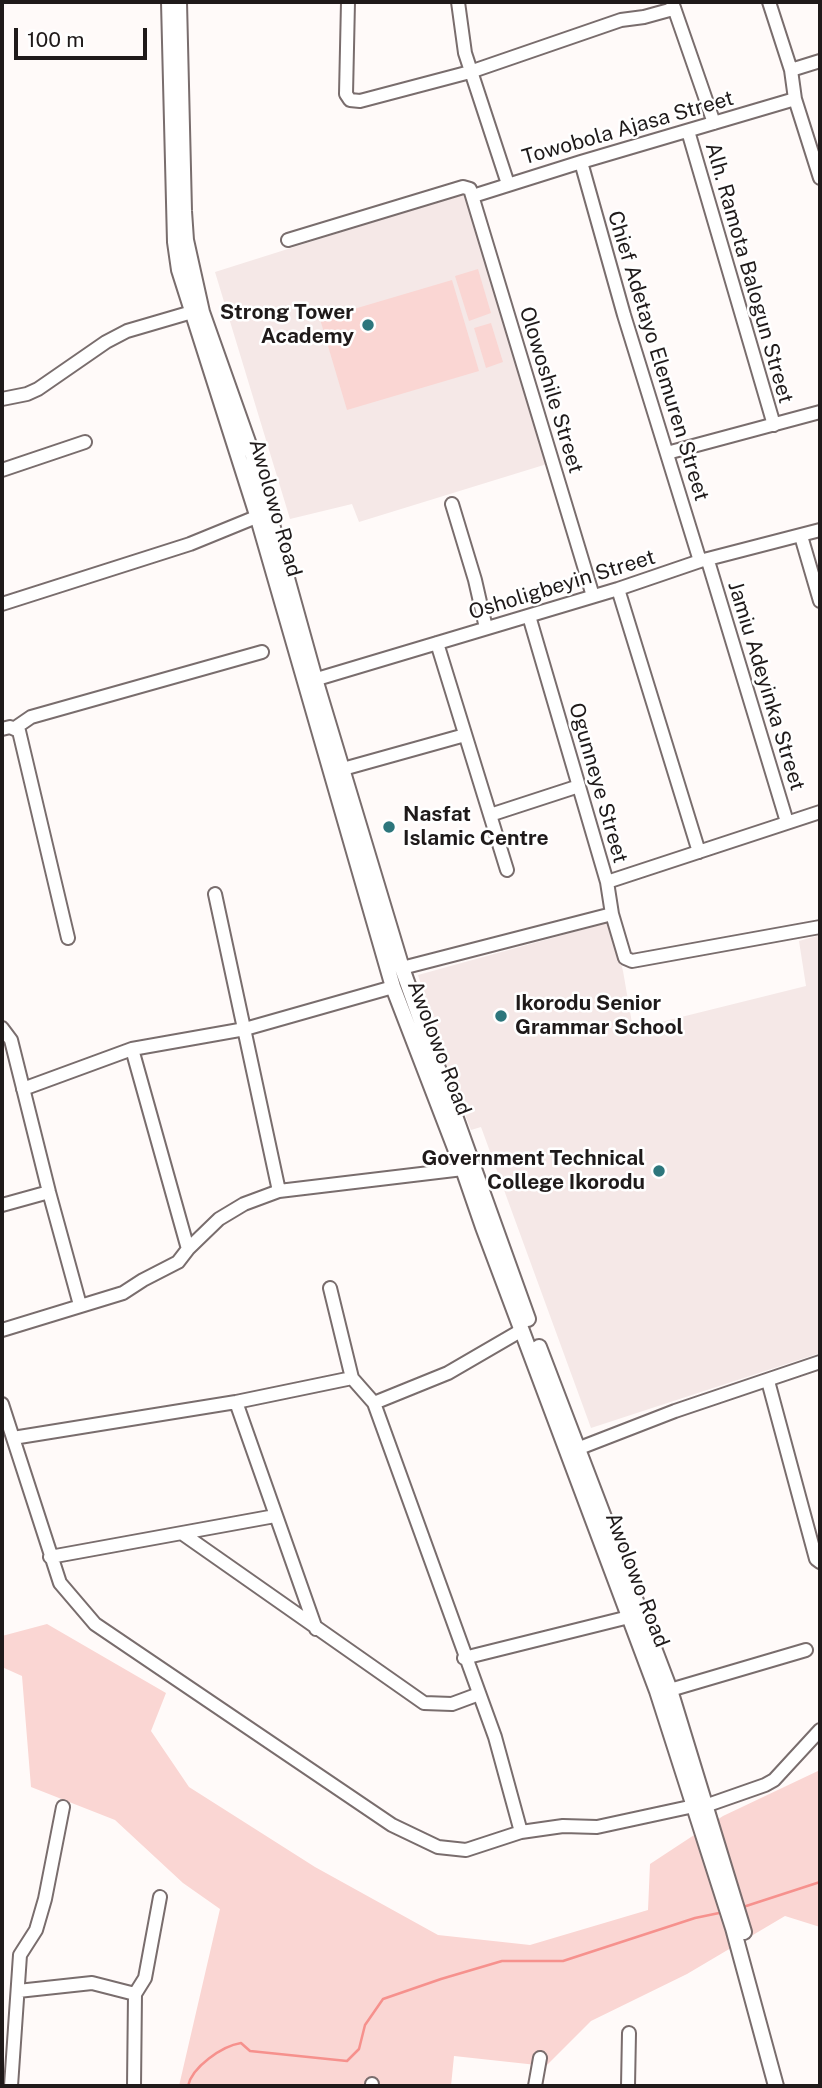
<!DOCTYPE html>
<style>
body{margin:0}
#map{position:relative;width:822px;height:2088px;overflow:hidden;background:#fffaf9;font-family:"Public Sans",sans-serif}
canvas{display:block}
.frame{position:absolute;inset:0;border:4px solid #1f1a1a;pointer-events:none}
.scale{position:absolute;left:14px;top:28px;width:133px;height:32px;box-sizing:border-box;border:4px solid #1f1a1a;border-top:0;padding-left:9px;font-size:21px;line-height:24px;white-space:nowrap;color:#1f1a1a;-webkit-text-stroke:5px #fff;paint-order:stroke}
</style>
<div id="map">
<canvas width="822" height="2088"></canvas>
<div class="frame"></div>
<div class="scale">100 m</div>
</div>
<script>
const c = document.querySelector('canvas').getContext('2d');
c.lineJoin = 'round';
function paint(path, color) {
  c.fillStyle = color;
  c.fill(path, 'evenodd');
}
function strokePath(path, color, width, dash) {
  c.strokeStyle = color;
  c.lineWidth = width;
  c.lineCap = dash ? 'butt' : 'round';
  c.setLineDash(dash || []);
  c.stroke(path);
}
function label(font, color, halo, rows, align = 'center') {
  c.font = font + ' "Public Sans",sans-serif';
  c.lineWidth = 5;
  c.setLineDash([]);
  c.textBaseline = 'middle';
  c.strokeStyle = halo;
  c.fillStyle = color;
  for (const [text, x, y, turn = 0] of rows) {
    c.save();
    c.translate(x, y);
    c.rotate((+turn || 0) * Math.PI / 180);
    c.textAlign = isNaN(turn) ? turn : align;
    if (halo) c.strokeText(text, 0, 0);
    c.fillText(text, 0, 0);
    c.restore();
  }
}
const built = new Path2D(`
 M465,193l82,271 -188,58 -7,-18 -62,15 -75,-247z
 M610,922l13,49 10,58 173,-43 -7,-45 21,-6v418l-229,75 -110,-301 -10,3 -19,-49 -34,-106z`);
const green = new Path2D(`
 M478,269l13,44 -22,8 -14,-45z
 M452,280l27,91 -132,39 -27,-91z
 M491,323l12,39 -17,6 -12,-40z
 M47,1624l119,69 -15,38 38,56 126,80 123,68 92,10 118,-35 2,-46 73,-48 97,-46v157l-35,-11 -98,58 -96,47 -45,45 -92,-10 -3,30h-272l41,-177 -37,-26 -68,-63 -84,-33 -9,-111 -20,-9v-31z`);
const stream = new Path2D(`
 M740,1908l80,-26
 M188,2086c4,-19 34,-40 53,-43l9,8 97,10 12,-12 6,-24 18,-26 58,-20 61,-18h61l132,-43 29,-6`);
const minor = new Path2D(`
 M348,2l-2,92 4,6 10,1 110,-29 151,-52 23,-3 29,-8
 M458,2l7,51 43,131
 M672,2l42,121
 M769,2l22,68 4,29 25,79
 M791,70l29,-9
 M688,131l86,294
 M581,162l43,153 76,246
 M473,196l108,-34 214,-63
 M288,240l175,-53 7,2 123,407
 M2,399l25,-5 11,-5 68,-47 21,-11 65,-19
 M667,453l153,-41
 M2,470l83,-28
 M452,504l23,76 11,48
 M801,536l19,65
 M708,561l79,261
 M618,589l81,263
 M2,604l188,-60 76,-31
 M529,616l78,266 5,32 13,44 7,3 188,-34
 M437,643l70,227
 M307,682l311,-93 82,-28 120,-31
 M15,728l16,-11 231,-65
 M2,729l8,-2 9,4 49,207
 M343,769l122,-34
 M490,815l89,-29
 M607,882l213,-70
 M215,894l64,297
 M402,968l210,-54
 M2,1028l9,12 38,152 31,113
 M132,1049l56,200
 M23,1089l109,-40 113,-20 148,-42
 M2,1205l47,-13
 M330,1288l22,90 22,25 121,334 26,95
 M2,1330l121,-37 20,-13 35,-18 10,-13 31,-30 25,-15 35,-13 184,-22
 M768,1381l48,178 4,3
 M236,1402l80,227
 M374,1403l74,-30 74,-43
 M2,1404l58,179 35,41 297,201 46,22 28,3 55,-18 42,-6 34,1 97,-21
 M13,1438l223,-36 116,-24
 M577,1449l98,-38 145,-49
 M183,1534l241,169 28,1 27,-10
 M50,1557l225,-41
 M464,1658l165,-41
 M670,1690l136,-40
 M705,1806l60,-21 9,-5 46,-50
 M18,1991l74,-8 43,11
 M11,2086l9,-131 16,-25 9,-31 18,-92
 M134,2086l1,-92 10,-16 15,-81
 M372,2086v-2
 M535,2086l5,-28
 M628,2086l1,-53`);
const major = new Path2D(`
 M169,2l6,240 4,28 78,245 136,472 70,182 20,58 174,464 76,237 43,158
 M179,2l5,209 2,29 16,72 51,144 62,223 87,289 126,351
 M539,1347l131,343 74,242`);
const markers = [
 [368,325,7,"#2d767c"],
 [389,827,7,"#2d767c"],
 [501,1016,7,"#2d767c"],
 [659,1171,7,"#2d767c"]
];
const streetNames = [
 ["Towobola Ajasa Street",628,128,-16],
 ["Alh. Ramota Balogun Street",749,273,74],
 ["Chief Adetayo Elemuren Street",658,356,73],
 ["Olowoshile Street",551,390,73],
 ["Awolowo Road",275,508,74],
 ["Osholigbeyin Street",562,585,-17],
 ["Jamiu Adeyinka Street",766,686,73],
 ["Ogunneye Street",598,783,74],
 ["Awolowo Road",439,1048,69],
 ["Awolowo Road",637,1580,69]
];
const poiNames = [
 ["Strong Tower",354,313],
 ["Academy",354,337],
 ["Nasfat",403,815,"left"],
 ["Islamic Centre",403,839,"left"],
 ["Ikorodu Senior",515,1004,"left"],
 ["Grammar School",515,1028,"left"],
 ["Government Technical",645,1159],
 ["College Ikorodu",645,1183]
];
paint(built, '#f5e8e7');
paint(green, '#fad6d3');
strokePath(stream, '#f6918d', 2.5);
strokePath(minor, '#796d6d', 16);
strokePath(major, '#796d6d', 18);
strokePath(minor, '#fff', 12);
strokePath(major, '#fff', 14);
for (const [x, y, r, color] of markers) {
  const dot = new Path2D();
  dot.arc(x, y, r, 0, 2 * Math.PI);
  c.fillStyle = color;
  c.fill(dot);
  strokePath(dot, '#fff', 2.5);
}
label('21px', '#1f1a1a', '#fff', streetNames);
label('bold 21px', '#1f1a1a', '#fff', poiNames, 'right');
</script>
